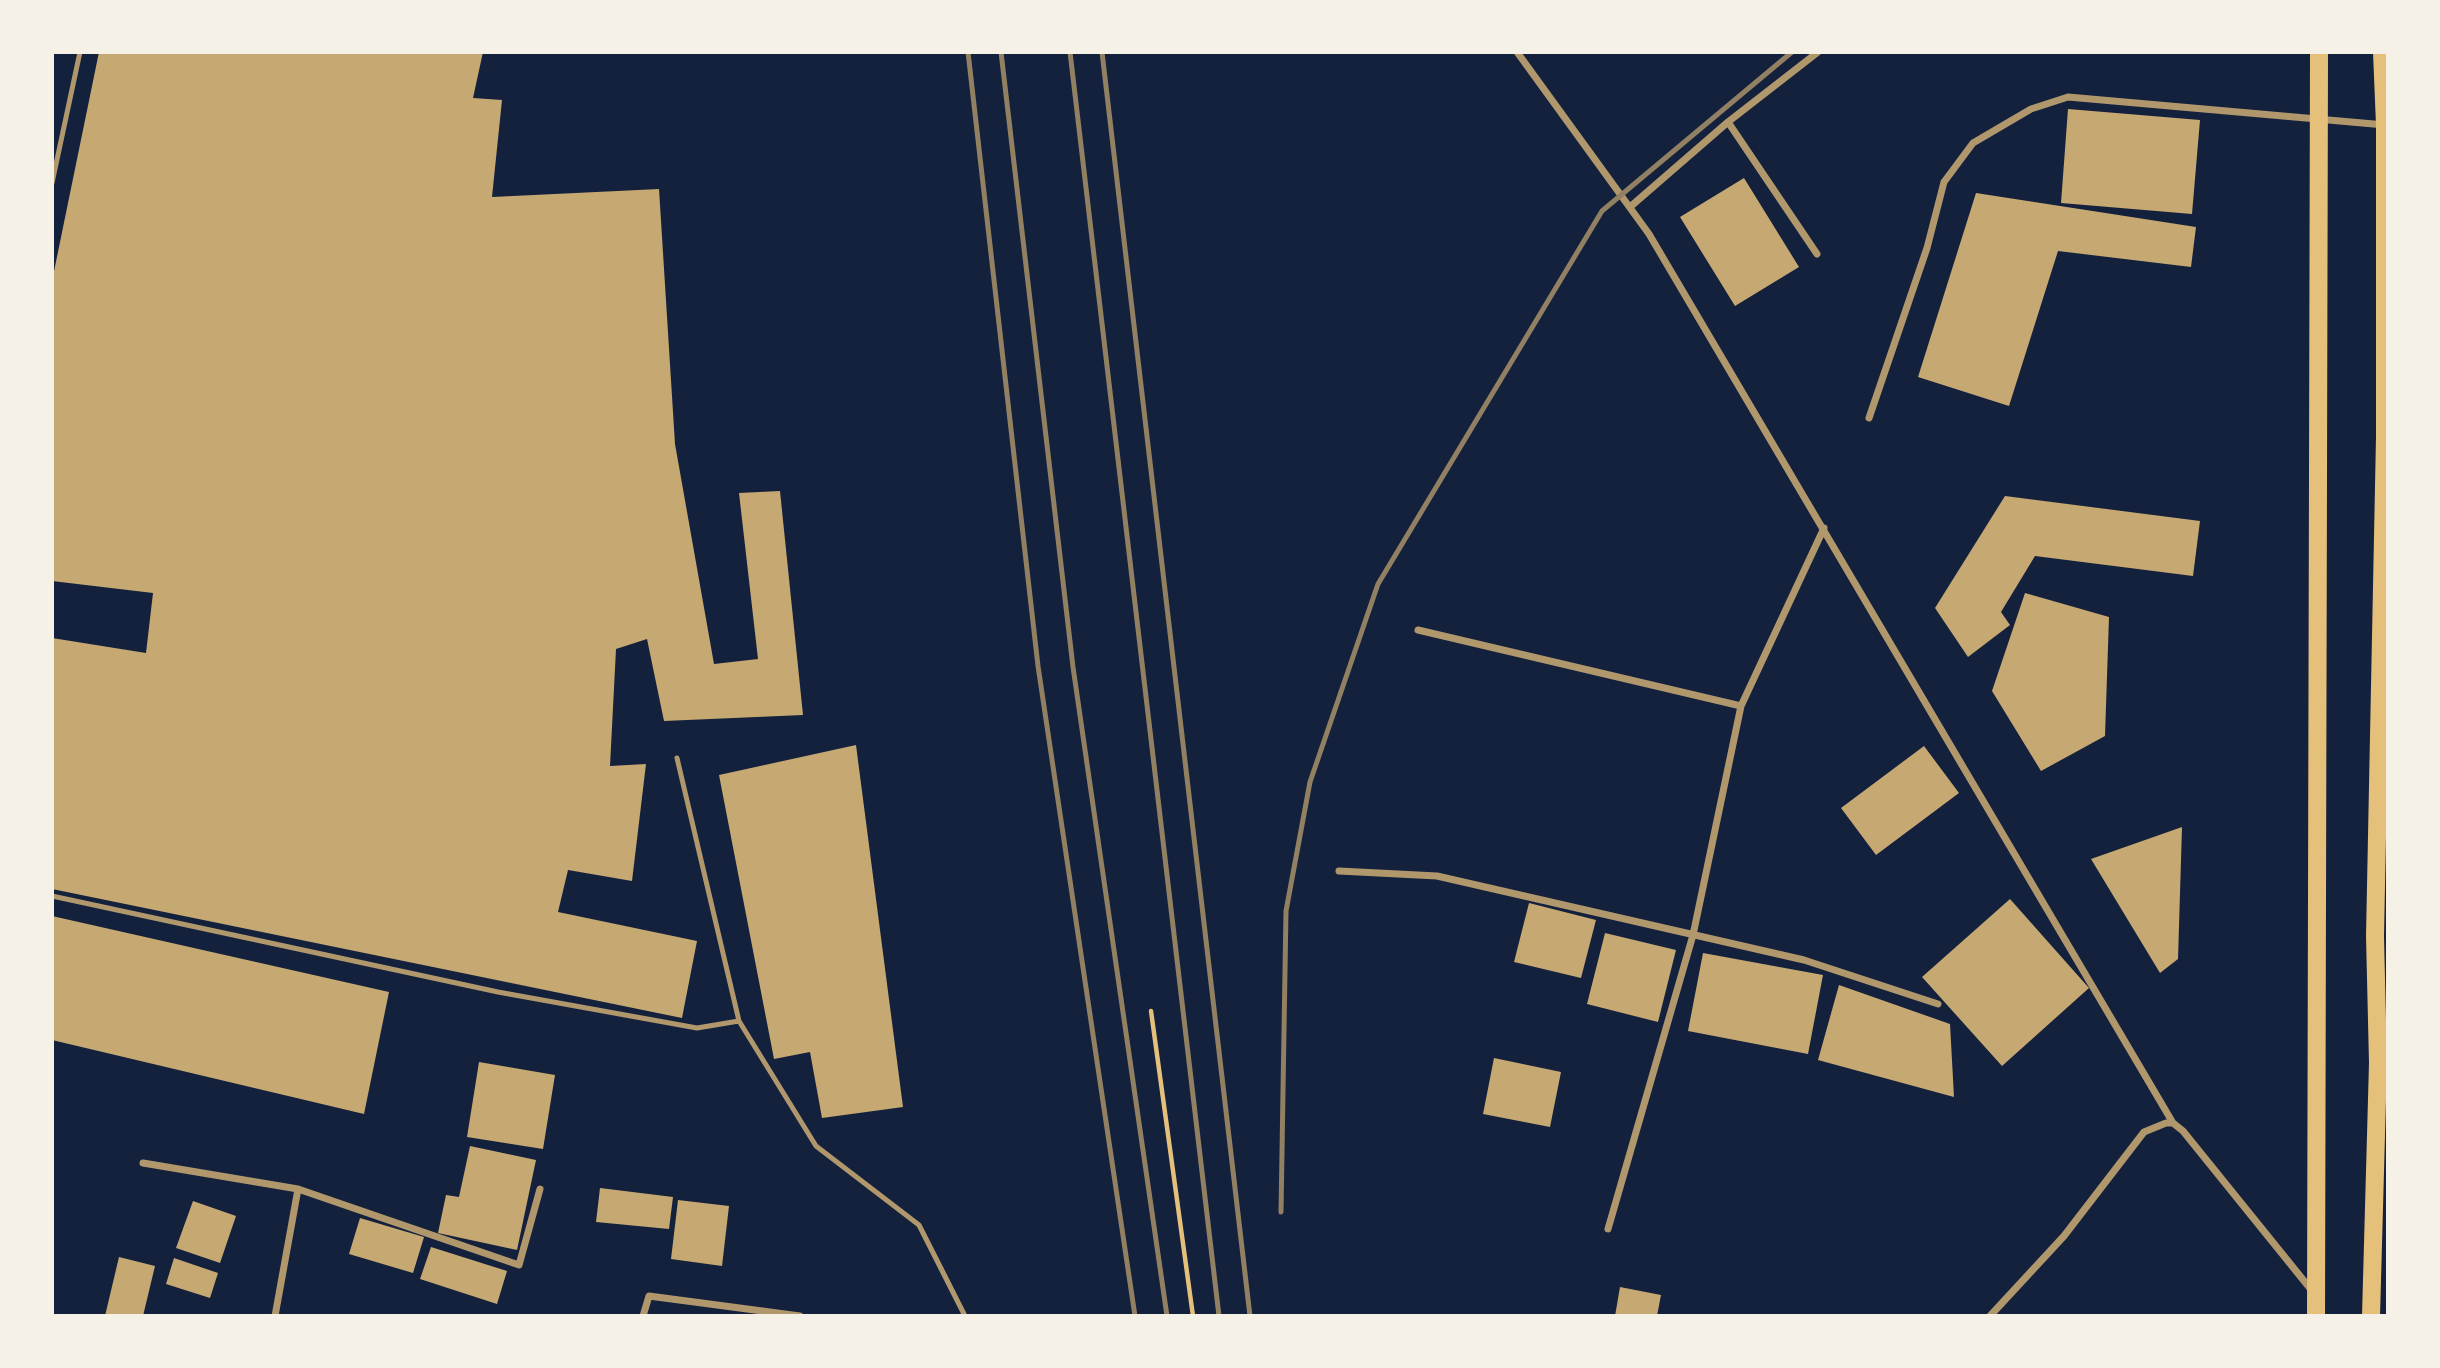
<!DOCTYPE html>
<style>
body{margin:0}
#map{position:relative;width:2440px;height:1368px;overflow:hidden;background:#14213d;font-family:"Titillium Web",sans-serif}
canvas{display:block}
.frame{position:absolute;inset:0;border:54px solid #f6f1e7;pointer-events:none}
</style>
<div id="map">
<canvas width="2440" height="1368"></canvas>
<div class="frame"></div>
</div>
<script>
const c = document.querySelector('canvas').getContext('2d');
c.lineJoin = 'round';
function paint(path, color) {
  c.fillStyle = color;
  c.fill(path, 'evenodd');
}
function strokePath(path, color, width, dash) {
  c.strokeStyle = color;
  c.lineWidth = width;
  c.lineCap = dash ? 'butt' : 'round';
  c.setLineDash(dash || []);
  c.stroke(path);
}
const building = new Path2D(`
 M99,52h384l-10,46 29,2 -10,97 167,-8 16,255 39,220 44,-5 -19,-166 41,-2 23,224 -139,6 -17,-82 -31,10 -6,117 36,-2 -14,117 -64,-11 -10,42 139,29 -15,77 -630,-129v-251l94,15 7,-60 -101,-12v-300z
 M2068,109l132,11 -8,94 -131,-11z
 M1744,178l55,89 -64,39 -55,-89z
 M1976,193l220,34 -5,40 -133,-16 -49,155 -91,-29z
 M2005,496l195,25 -7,55 -158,-20 -34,56 9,13 -42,32 -33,-49z
 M2025,593l84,24 -4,119 -64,35 -49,-80z
 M856,745l47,362 -81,11 -12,-66 -36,7 -55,-284z
 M1924,746l35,47 -83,62 -35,-47z
 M2182,827l-4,132 -18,14 -69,-114z
 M2010,899l79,89 -87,78 -80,-89z
 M1529,903l67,17 -15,58 -67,-16z
 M52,916l337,76 -25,122 -312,-74z
 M1605,933l71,17 -18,72 -71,-18z
 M1703,953l120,22 -15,79 -120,-23z
 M1839,985l111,39 4,73 -136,-37z
 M1494,1058l67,14 -11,55 -67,-13z
 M479,1062l76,13 -12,74 -76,-12z
 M470,1146l66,14 -19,90 -79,-17 8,-38 13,2z
 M600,1188l73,9 -4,32 -73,-7z
 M678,1200l51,6 -7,60 -51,-7z
 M193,1201l43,15 -16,47 -44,-15z
 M360,1218l64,19 -11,36 -64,-19z
 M431,1247l76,24 -10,33 -77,-25z
 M119,1257l36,9 -12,50h-38z
 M174,1258l44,15 -8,25 -44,-14z
 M1620,1287l41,8 -4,21h-42z`);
const path = new Path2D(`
 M1151,1011l42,305`);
const service = new Path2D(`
 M52,183l28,-131
 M677,758l62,263 77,125 103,79 46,91
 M52,896l446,96 199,36 42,-7`);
const minor = new Path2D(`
 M1517,52l132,182 524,889
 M1728,122l89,132
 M1630,207l98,-85 90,-70
 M1869,418l58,-170 17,-66 29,-39 58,-34 37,-12 317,28
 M1418,630l323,76
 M1339,871l98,5 367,84 134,44
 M143,1163l155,26 221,76 21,-76
 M1608,1229l85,-294 48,-229 83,-178
 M275,1316l23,-127
 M643,1316l6,-20 151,20
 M1990,1316l74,-80 80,-104 22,-9h7l10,8 130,161`);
const primary = new Path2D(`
 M2316,1316l3,-1264
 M2371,1316l7,-253 -3,-127 10,-499v-312l-3,-73`);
const rail = new Path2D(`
 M968,52l70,614 97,650
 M1001,52l72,615 94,649
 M1070,52l149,1264
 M1102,52l148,1264
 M1281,1212l5,-301 24,-129 68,-198 224,-373 190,-159`);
paint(building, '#c6a872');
strokePath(path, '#e5c07b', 4.5);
strokePath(service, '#b1986c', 5);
strokePath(minor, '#b1986c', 7);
strokePath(primary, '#e5c07b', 18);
strokePath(rail, '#918062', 5);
</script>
